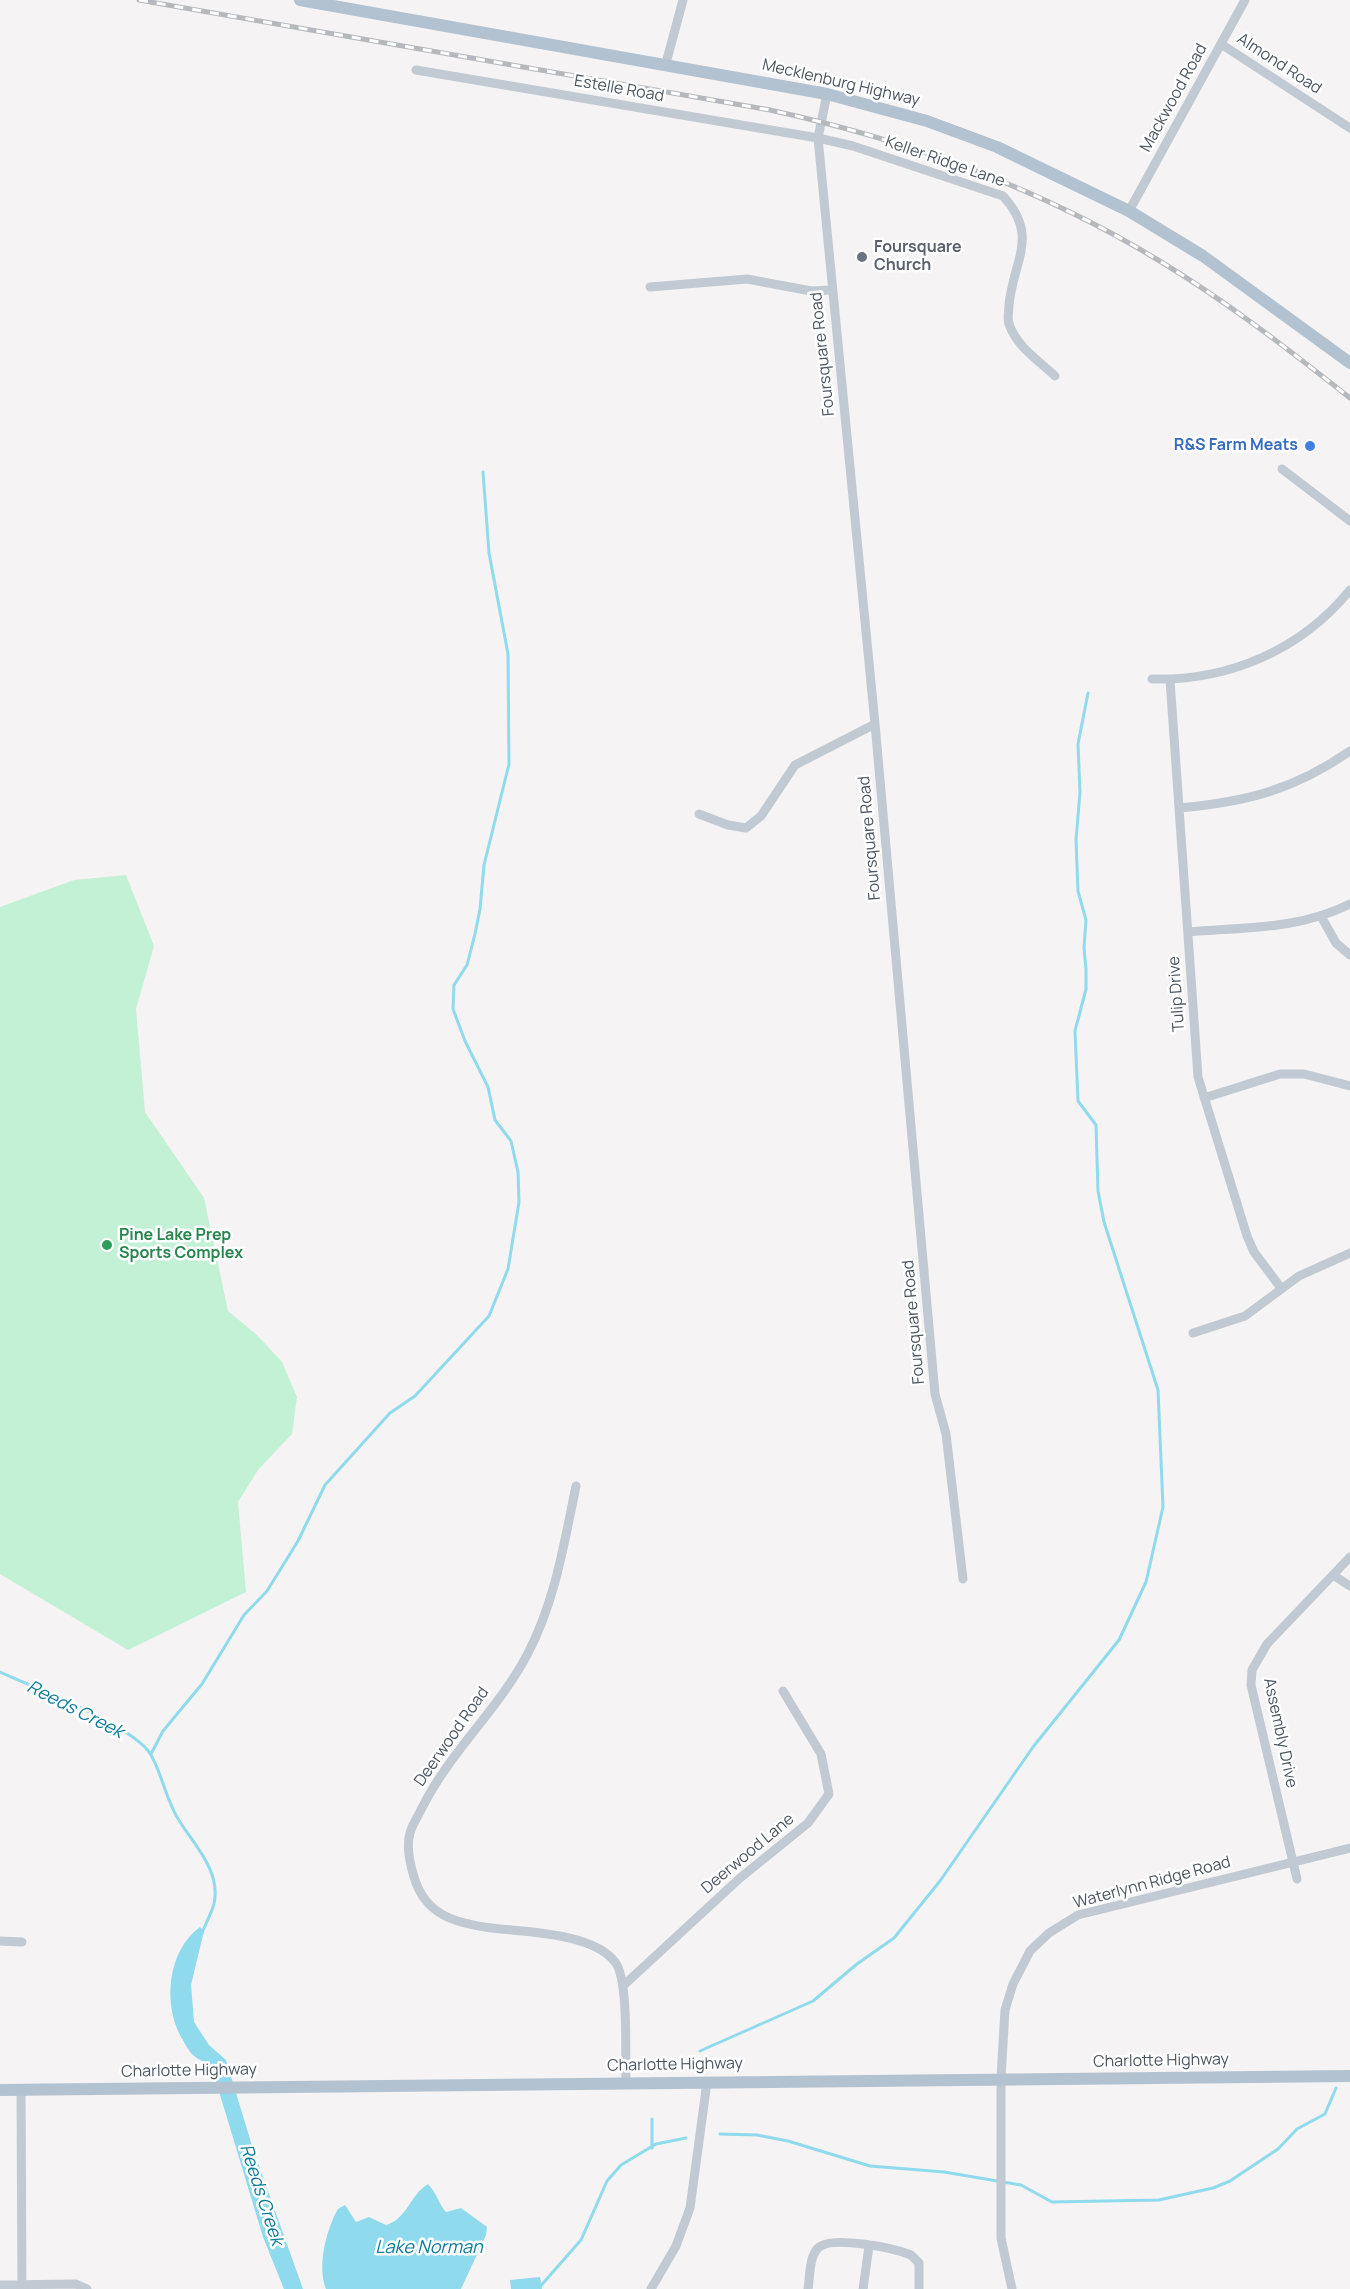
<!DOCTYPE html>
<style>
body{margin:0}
canvas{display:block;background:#f5f3f3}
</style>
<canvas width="1350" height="2289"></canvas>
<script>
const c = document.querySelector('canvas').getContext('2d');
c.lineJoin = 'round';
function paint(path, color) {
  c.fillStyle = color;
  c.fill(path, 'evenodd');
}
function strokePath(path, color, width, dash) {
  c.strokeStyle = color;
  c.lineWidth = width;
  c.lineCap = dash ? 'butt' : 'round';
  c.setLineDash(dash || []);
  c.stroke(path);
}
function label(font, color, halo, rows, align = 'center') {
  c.font = font + ' Manrope,sans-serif';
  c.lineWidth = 5;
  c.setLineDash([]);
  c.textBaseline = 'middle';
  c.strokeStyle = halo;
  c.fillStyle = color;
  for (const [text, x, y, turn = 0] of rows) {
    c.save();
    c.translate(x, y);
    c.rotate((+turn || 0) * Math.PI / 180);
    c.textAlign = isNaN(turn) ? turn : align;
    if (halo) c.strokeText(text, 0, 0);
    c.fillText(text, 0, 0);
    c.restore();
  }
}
const green = new Path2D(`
 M126,875l28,71 -18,63 9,103 59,86 24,113 29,24 25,27 15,35 -5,37 -34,36 -20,32 8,90 -118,58 -128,-76v-667l74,-27z`);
const water = new Path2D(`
 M200,1927l4,4 -13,54 3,37 15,23 17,15 27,89 50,140h-19l-21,-52 -52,-172c-6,-3 -12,-5 -17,-9 -6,-5 -9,-13 -13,-19 -18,-33 -14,-86 19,-110z
 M428,2184c10,11 10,19 18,28l15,-4 26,19 -1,8 -25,54h-135c-9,-23 0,-59 12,-80l7,-4 11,17 13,-5 17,8c21,-6 24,-30 42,-41z
 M540,2277l2,12h-31l-1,-9z`);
const stream = new Path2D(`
 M0,1672c33,15 135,54 151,83 12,21 15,46 29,67 16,25 41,50 34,82 -3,10 -8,19 -12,29
 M151,1754l12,-23 39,-47 42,-69 23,-24 31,-50 27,-56 65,-72 25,-17 74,-80 19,-47 11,-67 -1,-30 -7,-31 -16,-21 -7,-33 -23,-46 -12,-32 1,-24 13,-20 8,-31 5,-25 4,-44 25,-101 -1,-110 -19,-101 -6,-81
 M700,2051l113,-50 44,-37 37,-26 46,-57 93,-134 86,-107 27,-58 17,-75 -5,-117 -54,-168 -6,-31 -2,-66 -18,-24 -3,-70 11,-42v-20l-2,-21 2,-28 -8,-29 -2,-51 4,-48 -2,-48 10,-51
 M720,2134l37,1 31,6 82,25 74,6 77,13 31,17 107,-2 54,-12 17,-7 48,-32 19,-20 28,-15 11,-26
 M652,2148v-29
 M538,2289l43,-49 26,-59 14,-16 35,-21 30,-6`);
const minor = new Path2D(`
 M1221,44l129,84
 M666,63l17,-63
 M416,70l402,68 35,8 150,50c37,40 10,65 6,109 0,7 -2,13 0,19 8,23 29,36 46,52
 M827,94l-9,44 57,586 60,670 11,40 17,145
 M1129,211l116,-211
 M650,287l97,-8 64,12 21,-1
 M1282,469l68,52
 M1152,679c77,2 149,-29 198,-89
 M1170,680l28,397 49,159 7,16 27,36
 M1179,808c67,-6 115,-18 171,-57
 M699,814l29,11 18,3 15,-12 34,-51 80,-41
 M1322,918l14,25 14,12
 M1188,932c58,-5 109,-2 162,-28
 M1204,1098l76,-24h24l46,12
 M1193,1333l52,-17 54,-40 51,-23
 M576,1486c-12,58 -21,116 -49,169 -29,55 -78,98 -105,153 -4,8 -10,17 -12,25 -4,14 0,31 4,44 11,38 41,46 77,51 34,4 102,5 124,34 14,17 10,95 11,120
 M1333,1575l17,11
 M1297,1879l-46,-194 1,-15 15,-26 83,-87
 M0,1941l22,1
 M624,1985l116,-107 68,-55 21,-29 -8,-40 -38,-63
 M21,2090l1,199
 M0,2285l76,-1 11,5
 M651,2289l25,-43 14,-38 17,-126
 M808,2289c2,-12 1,-32 10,-41 13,-13 76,0 93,7l8,8v26
 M863,2289l6,-43
 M1012,2289l-11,-51v-160l4,-68 8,-26 17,-33 19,-18 29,-18 272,-67`);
const major = new Path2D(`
 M300,0l527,94 100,27 70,26 132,64 74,45 147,107
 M0,2090l1350,-14`);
const rail = new Path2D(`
 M139,0l631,110c137,30 268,77 388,150 68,41 130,89 192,138`);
const markers = [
 [862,257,6,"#6b7280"],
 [1310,446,6,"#3f7fe0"],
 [107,1245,6,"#2e9e5b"]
];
const streetNames = [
 ["Almond Road",1279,64,33],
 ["Mecklenburg Highway",841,83,13],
 ["Estelle Road",619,89,10],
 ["Mackwood Road",1174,98,-61],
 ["Keller Ridge Lane",945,162,19],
 ["Foursquare Road",823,354,-96],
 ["Foursquare Road",870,838,-95],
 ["Tulip Drive",1177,994,-94],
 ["Foursquare Road",914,1322,-95],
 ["Assembly Drive",1280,1733,78],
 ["Deerwood Road",452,1737,-55],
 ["Deerwood Lane",748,1854,-40],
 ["Waterlynn Ridge Road",1152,1883,-15],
 ["Charlotte Highway",1161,2061,-1],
 ["Charlotte Highway",675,2065,-1],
 ["Charlotte Highway",189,2071,-1]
];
const worshipNames = [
 ["Foursquare",874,248],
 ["Church",874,266]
];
const shopNames = [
 ["R&S Farm Meats",1298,446]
];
const leisureNames = [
 ["Pine Lake Prep",119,1236],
 ["Sports Complex",119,1254]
];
const waterNames = [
 ["Reeds Creek",75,1710,27],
 ["Reeds Creek",261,2195,72],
 ["Lake Norman",429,2248]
];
paint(green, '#c3f1d5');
paint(water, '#90daee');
strokePath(stream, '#90daee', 3);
strokePath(minor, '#c1cad2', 9);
strokePath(major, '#b3c2d1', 12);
strokePath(rail, '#b5b8bd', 5);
strokePath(rail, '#fff', 3, [9]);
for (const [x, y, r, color] of markers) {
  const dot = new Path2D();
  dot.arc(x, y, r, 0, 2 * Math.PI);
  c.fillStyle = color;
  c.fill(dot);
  strokePath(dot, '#fff', 2);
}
label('16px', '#4a5661', '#fff', streetNames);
label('bold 16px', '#5b616d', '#fff', worshipNames, 'left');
label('bold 16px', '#366cbe', '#fff', shopNames, 'right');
label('bold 16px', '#27864d', '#fff', leisureNames, 'left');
label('italic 18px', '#0c7c9b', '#fff', waterNames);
</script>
